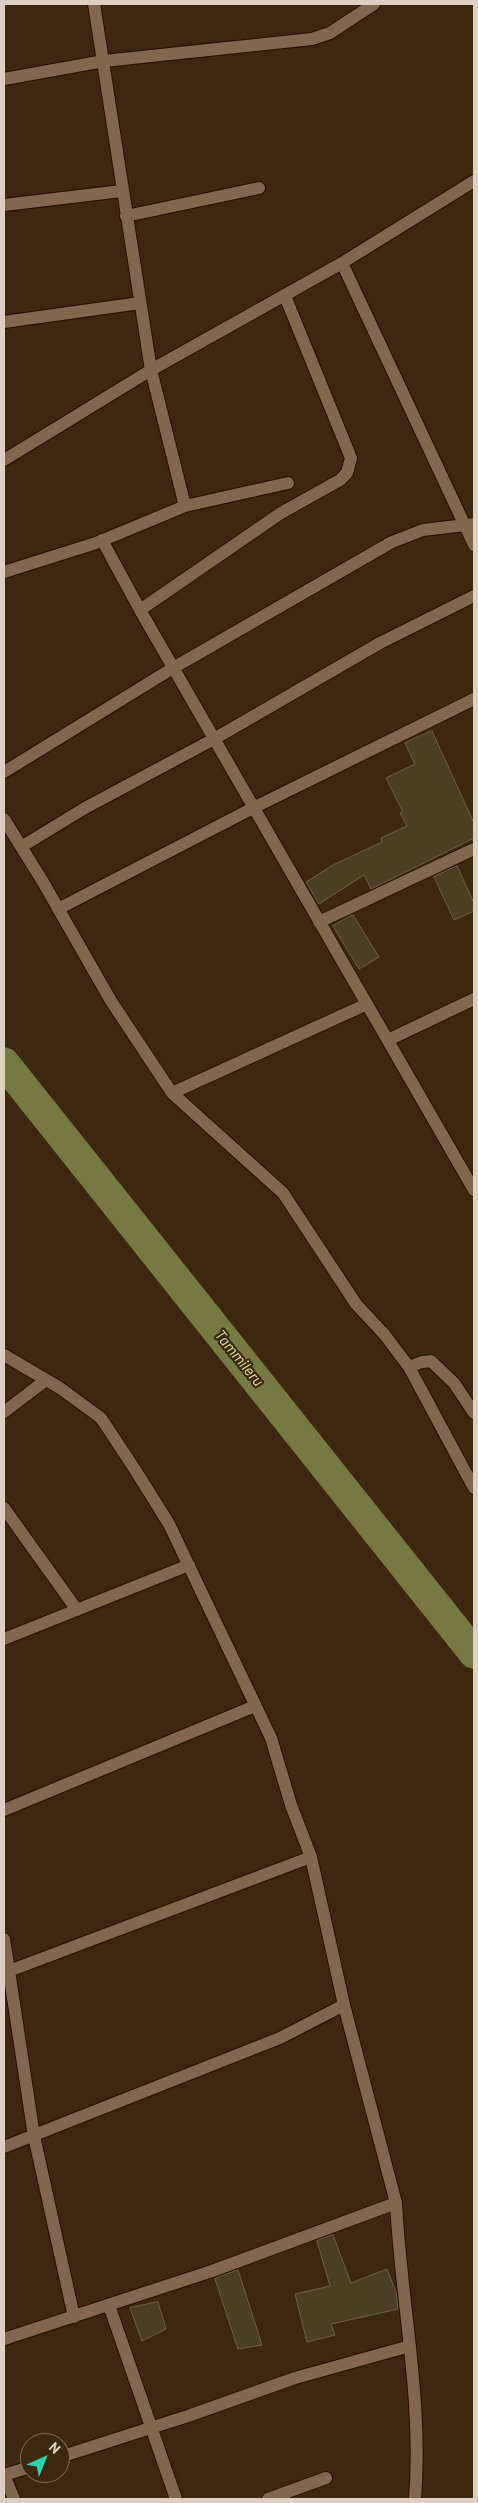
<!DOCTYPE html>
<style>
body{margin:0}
#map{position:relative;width:478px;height:2503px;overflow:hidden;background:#3c280e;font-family:Barlow,sans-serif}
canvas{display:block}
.frame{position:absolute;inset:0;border:5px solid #ddcfc1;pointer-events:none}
.north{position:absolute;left:20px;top:2433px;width:50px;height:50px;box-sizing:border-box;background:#3c280e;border:1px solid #7c6b56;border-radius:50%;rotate:44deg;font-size:14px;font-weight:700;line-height:20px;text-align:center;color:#ddcfc1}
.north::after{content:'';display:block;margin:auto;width:18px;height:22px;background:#26d5ae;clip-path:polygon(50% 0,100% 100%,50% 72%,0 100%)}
</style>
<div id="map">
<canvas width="478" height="2503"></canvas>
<div class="frame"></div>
<div class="north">N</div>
</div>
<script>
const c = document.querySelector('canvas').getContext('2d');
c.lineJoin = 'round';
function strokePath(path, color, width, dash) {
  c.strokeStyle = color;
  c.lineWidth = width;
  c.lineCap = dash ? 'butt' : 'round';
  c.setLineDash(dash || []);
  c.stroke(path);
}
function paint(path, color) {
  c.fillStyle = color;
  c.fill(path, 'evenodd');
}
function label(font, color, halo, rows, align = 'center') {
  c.font = font + ' Barlow,sans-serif';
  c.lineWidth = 4.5;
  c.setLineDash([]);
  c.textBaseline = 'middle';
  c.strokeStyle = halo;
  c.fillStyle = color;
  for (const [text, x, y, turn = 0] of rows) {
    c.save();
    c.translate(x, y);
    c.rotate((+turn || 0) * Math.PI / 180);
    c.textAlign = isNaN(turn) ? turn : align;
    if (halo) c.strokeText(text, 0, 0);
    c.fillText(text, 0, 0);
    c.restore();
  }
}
const river = new Path2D(`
 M4,1063l470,590`);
const building = new Path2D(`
 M432,731l42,92v15l-103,51 -7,-14 -45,29 -13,-22 27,-17 49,-23 -1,-4 26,-12 -7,-13 3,-1 -17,-34 29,-14 -10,-21z
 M457,866l17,37v8l-20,9 -20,-43z
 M353,915l26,42 -20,12 -26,-43z
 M333,2235l18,48 36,-14 9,23 2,17 -67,15 4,11 -28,7 -12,-48 35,-8 -13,-45z
 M238,2270l24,75 -24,4 -23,-70z
 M158,2302l8,27 -24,12 -12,-33z`);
const street = new Path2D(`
 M94,4l57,366 34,136
 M4,79l100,-18 208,-22 18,-6 44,-29
 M4,205l118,-14
 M126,216l133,-28
 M342,263l132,282
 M4,322l136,-19
 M102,540l38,70 334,580
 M4,572l92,-29 89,-37 103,-23
 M140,610l141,-97 59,-33 7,-7 4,-15 -66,-162
 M4,772l169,-104 219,-126 31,-12 51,-6
 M4,819l39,63 68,119 61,92 111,100 73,111 28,30 25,33
 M21,847l64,-39 129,-69 166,-96 94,-47
 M58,909l195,-101 221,-109
 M319,922l155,-73
 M388,1040l86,-41
 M172,1093l195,-89
 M4,1355l56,33 41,30 33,50 35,56 102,214 20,67 20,52
 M4,1412l42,-32
 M474,1413l-20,-30 -23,-22 -9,1 -13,5 65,121
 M4,1508l73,102
 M4,1639l185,-74
 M4,1810l251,-104
 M4,1939l5,32 302,-114 33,148 52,198
 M4,1973l5,-2 25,165 40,181
 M4,2147l276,-109 64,-33
 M109,2305l67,194
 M4,2339l208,-68 184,-68c5,99 27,197 19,296
 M60,2457l128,-41 107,-38 115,-32
 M4,2475l26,-8
 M4,2475l10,24
 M268,2499l58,-21`);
const secondary = new Path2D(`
 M4,460l147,-90 191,-107 132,-82`);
const waterNames = [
 ["Tammileru",239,1358,51]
];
strokePath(river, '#777943', 31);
paint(building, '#4a3f20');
strokePath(building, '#6d6141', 1);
strokePath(street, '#221000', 14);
strokePath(secondary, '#221000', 14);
strokePath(street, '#80684d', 12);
strokePath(secondary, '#80684d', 12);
label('italic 15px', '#e1e591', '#3c280e', waterNames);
</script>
